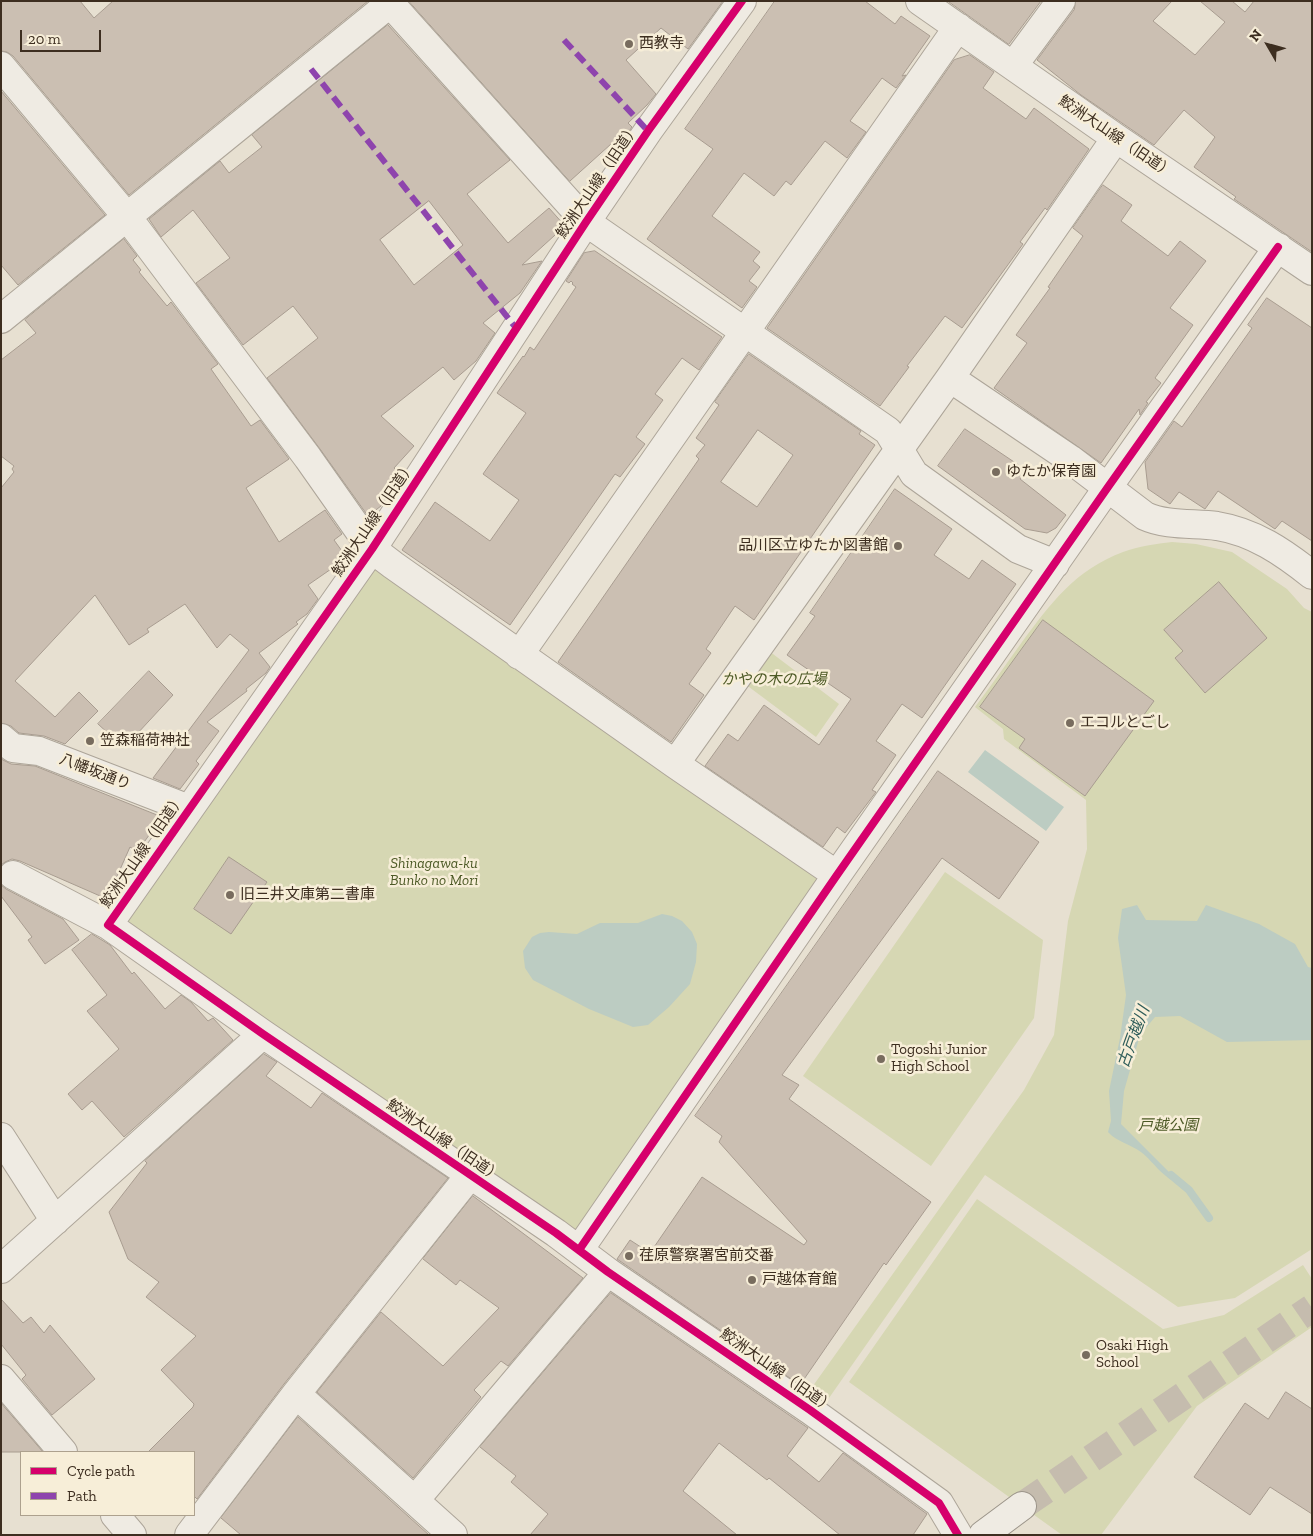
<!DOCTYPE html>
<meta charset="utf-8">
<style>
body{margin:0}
#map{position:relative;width:1313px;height:1536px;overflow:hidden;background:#e7e0d1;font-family:"Zilla Slab",serif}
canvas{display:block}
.frame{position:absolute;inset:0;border:2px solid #3d2e20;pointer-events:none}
.legend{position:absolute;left:20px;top:1451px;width:175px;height:65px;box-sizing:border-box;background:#f7eed8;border:1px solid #ada18e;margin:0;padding:6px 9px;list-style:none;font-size:15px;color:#3d2e20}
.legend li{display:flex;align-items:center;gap:10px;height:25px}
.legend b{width:25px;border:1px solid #ada18e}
.north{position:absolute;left:1243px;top:20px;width:50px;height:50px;-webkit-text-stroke:4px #f7eed8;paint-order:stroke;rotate:308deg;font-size:14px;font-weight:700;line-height:20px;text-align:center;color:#3d2e20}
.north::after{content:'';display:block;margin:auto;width:18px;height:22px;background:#3d2e20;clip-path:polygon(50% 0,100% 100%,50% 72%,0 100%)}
.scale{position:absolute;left:20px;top:30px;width:81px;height:22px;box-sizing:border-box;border:2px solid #3d2e20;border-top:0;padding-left:6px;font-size:15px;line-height:18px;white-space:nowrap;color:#3d2e20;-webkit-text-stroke:4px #f7eed8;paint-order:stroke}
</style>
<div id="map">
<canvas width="1313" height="1536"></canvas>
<div class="frame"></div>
<ul class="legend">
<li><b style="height:6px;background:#d6006c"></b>Cycle path</li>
<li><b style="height:6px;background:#8e44ad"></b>Path</li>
</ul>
<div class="north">N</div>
<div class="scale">20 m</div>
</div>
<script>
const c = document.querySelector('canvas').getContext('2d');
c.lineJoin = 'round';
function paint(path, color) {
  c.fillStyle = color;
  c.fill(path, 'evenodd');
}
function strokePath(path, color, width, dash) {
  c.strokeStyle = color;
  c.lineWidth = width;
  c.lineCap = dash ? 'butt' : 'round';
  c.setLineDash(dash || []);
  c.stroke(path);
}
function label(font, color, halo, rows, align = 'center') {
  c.font = font + ' "Zilla Slab","Noto Sans JP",serif';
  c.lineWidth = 5;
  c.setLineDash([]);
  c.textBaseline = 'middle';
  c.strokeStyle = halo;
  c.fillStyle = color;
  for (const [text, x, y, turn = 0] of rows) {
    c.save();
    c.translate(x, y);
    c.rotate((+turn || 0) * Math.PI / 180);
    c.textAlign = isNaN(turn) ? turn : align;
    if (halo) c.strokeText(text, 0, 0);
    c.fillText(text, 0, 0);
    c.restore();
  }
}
const green = new Path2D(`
 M1172,542l24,2 36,8 55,37 17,19 8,4v637l-77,49 -57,9 -193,-132 -163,233 -17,-11 219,-307 30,-55 14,-114 19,-72 -1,-49 -82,-61 -1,-10 -28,-22c16,-21 31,-43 47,-65 29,-39 53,-72 101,-90 16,-6 33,-8 49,-10z
 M372,549l465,326 -258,375 -471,-325z
 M769,651l70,53 -23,33 -71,-53z
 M945,872l98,68 -9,78 -103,148 -128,-90z
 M977,1199l186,130 61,-14 79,-50 9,14v48l-115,79 -96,129h-39l-213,-153z`);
const water = new Path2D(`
 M985,750l79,57 -18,24 -78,-59z
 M1137,905l9,15 51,1 9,-16 53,19 36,20 13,23 4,1v72l-85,2 -47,-26 -25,1 -15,18 -16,56 -3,33 59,59c-17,-4 -25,-20 -39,-31 -11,-8 -24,-10 -33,-20l3,-11 -2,-30 11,-53 6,-43 -8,-57 4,-29z
 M662,914l10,2 10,5 10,11 5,12 -1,18 -6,22 -21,23 -21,18 -15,2 -44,-18 -56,-29 -8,-12 -2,-17 9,-14 8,-4 9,-1 28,2 23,-11h38z`);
const stream = new Path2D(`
 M1171,1175l18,15 20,28`);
const building = new Path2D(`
 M1,1h79l14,17 19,-17h255l-239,194 -116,-139 -6,-4 -6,-1z
 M409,1h314l-35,48 -27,-21 -35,32 30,34 -9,11 -19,18 4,4 -9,13 -9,8 -3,-4 -41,37z
 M775,1h90l30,23 6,-8 29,20 -28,40 4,-1 -10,13 -14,-10 -32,43 16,11 -19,26 -22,-17 -34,44 -5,-4 -12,15 -30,-23 -32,43 48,36 -7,9 7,6 -11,14 8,6 -15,21 -95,-69 66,-90 -28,-20z
 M948,1h93l-32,43z
 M1076,1h96l-19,20 42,34 30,-33 -25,-21h32l13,11 9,-11h58v251l-78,-53 2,-2 -42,-30 21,-30 -31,-27 -30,35 -73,-50 -44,-35 37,-50z
 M388,25l122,135 -43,34 41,49 41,-35 16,18 -43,39 20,-4 -22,32 -37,30 12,10 -19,28 -22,19 -11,-13 -62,49 33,30 -20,22 6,6 -19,19 4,7 -4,6 -13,10 -48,-67 -53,-71 51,-40 -25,-32 -50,39 -47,-62 34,-25 -37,-48 -32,27 -12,-18 71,-58 9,12 33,-26 -10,-12zM429,201l34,44 -49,40 -34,-45z
 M970,55l24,17 -11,16 43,31 8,-11 55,41 -42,61 -2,-2 -25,34 3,2 -61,84 -17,-12 -38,50 2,1 -29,39 -113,-78 187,-268z
 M1,91l104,124 -87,70 -17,-20z
 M1103,185l29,20 -11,16 47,35 12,-15 26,20 -36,47 23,17 -38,53 6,5 -15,19 2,1 -8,12 -1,-6 -38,54 -107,-75 33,-45 -11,-8 34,-47 -2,-1 35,-51 -10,-8z
 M124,239l13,17 -4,4 8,10 -2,2 28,34 4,-4 47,62 -7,5 40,57 9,-6 29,39 -43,29 33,54 46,-32 17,24 -8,6 13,18 -39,27 10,14 -11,15 -11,8 2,2 -39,29 11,14 -4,6 -20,16 1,2 -40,31 12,9 -23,30 3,3 -19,25 -27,-11 96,-128 -19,-16 -13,14 -32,-44 -38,25 2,3 -20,13 -34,-50 -80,86 40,36 24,-25 19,19 -33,33 -21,-8 -25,-3 -8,-7 -10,-3v-235l13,-16 -2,-3 2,-3 -13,-10v-96l35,-27 -11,-13z
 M595,251l127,86 -23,33 -17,-12 -27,36 8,6 -27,37 9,7 -25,33 -5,-3 -105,151 -108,-75 33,-48 55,39 29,-41 -36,-26 43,-61 -29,-20 26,-37 1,1 6,-10 4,3 42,-63 -4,-3 1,-1 -2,-2 -2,2 -3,-2 18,-28z
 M1267,298l45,30v213l-30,-20 -7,8 -57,-38 -13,18 -26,-17 -9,12 -22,-15 -3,-27 29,-41 8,6 70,-99 -4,-3z
 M749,354l112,77 -2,3 16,11 -121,175 -19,-14 -29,43 5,4 -22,31 15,11 -33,47 -113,-80 141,-203 -3,-3 9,-11 -9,-7 23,-33 -4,-3zM758,430l35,25 -36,52 -36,-25z
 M965,429l61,41 -6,9 46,36 -10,13 -9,5 -22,-4 -87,-63z
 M895,489l57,40 -18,26 35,24 13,-19 34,24 -94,134 -20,-14 -26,37 20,14 -24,35 4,2 -31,41 -8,-6 -14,20 -118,-81 23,-32 10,7 26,-36 55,40 32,-46 -64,-44 28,-39 -5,-3z
 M1219,582l48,56 -62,55 -30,-35 8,-7 -19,-21z
 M1043,620l111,81 -69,95 -66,-48 6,-9 -45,-32z
 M149,671l24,24 -49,53 -26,-24z
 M1,759l10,5 24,2 127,51 -25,35 -7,-5 -23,52 -87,-38 -8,-2 -7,3 -4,3z
 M938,771l101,71 -40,57 -57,-41 -160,217 17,10 -10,14 142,103 -45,63 -2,-2 -84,122 -183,-126 13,-19 20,13 52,-76 102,68 3,-4 -88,-99 3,-6 -27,-20z
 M229,857l38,25 -36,52 -37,-25z
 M1,885l5,4 57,30 16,21 -34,24 -17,-24 4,-3 -31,-41z
 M92,934l18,11 22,29 2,-2 31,37 16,-14 10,7 17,19 5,-3 20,22 -109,97 -32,-36 -10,9 -14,-16 51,-45 -32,-38 20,-16 -35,-45z
 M264,1054l13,8 -11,14 45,32 11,-15 126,85 -164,206 -87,115 -3,-3v-44h-46l45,-45 1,-3 -33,-34 35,-34 -50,-39 13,-15 -31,-23 -19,-47 38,-49 -2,-2z
 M473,1196l110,82 -75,88 -7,-5 -27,29 7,7 -68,81 -96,-86 64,-80 62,54 56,-58 -39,-28 -4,5 -33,-26z
 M611,1293l197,135 -21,28 32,26 24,-29 84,61 -14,21h-73l-71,-57 -2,2 -48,-37 -36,48 54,44h-207l18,-21 -37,-32 5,-6 -36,-29z
 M1,1299l22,24 8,-6 13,16 6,-8 45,54 -43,36 -30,-36 4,-4 -25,-31z
 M1286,1392l26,17v105l-42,-27 -20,28 -56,-38 51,-74 23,16z
 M1,1403l42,49h-42z
 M298,1417l131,118h-188l-20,-17z`);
const secondaryTunnel = new Path2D(`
 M1022,1506l290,-198`);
const minor = new Path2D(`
 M388,1l198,221 302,209 26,43 104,75 37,15
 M742,1l-94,130 -62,91 -214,327 -264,376 155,109 293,199 52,39 202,138 129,93 19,32
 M920,1l196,137 196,133
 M1,66l127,152 180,240 64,91 21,16 282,199 162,111
 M1013,66l48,-65
 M1,319l392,-318
 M950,378l120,81 75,57c22,10 48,7 72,10 37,6 66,26 95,49
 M519,655l439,-628
 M1,738l12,10 26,3 150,58
 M675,764l275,-386 166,-240
 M13,875l95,50
 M1,1137l54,84
 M579,1250l258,-375 271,-388 170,-240
 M1,1269l262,-235
 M1,1379l62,73
 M296,1394l157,141
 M415,1500l193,-228
 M115,1515l17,20
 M189,1535l107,-141 174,-219`);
const secondary = new Path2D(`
 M983,1535l39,-29`);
const quiet = new Path2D(`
 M564,40l84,91
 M311,69l205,259`);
const cycleway = new Path2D(`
 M742,1l-94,130 -62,91 -214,327 -264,376 155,109 293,199 52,39 202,138 129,93 19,32
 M579,1250l258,-375 271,-388 170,-240`);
const markers = [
 [629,44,5,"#786c5e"],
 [996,472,5,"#786c5e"],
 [898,546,5,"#786c5e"],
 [1070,723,5,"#786c5e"],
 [90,741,5,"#786c5e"],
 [230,895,5,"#786c5e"],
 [881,1059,5,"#786c5e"],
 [629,1256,5,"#786c5e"],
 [752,1280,5,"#786c5e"],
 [1086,1355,5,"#786c5e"]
];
const poiNames = [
 ["西教寺",639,44],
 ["ゆたか保育園",1006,472],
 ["品川区立ゆたか図書館",888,546,"right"],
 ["エコルとごし",1080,723],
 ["笠森稲荷神社",100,741],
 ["旧三井文庫第二書庫",240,895],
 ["Togoshi Junior",891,1050],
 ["High School",891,1067],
 ["荏原警察署宮前交番",639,1256],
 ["戸越体育館",762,1280],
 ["Osaki High",1096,1346],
 ["School",1096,1363]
];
const streetNames = [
 ["鮫洲大山線（旧道）",1116,137,34],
 ["鮫洲大山線（旧道）",598,181,-56],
 ["鮫洲大山線（旧道）",374,519,-56],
 ["八幡坂通り",95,772,21],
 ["鮫洲大山線（旧道）",143,851,-55],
 ["鮫洲大山線（旧道）",444,1141,34],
 ["鮫洲大山線（旧道）",777,1371,35]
];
const parkNames = [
 ["かやの木の広場",774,680],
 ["Shinagawa-ku",434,864],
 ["Bunko no Mori",434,881],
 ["戸越公園",1168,1126]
];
const waterNames = [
 ["古戸越川",1134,1037,-70]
];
paint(green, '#d6d7b3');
paint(water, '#bcccc2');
strokePath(stream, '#bcccc2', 8);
paint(building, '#cbbfb2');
strokePath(building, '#a89c90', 1);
strokePath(secondaryTunnel, '#c5bcae', 28, [28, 14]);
strokePath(minor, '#ada599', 30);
strokePath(secondary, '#9c958a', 30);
strokePath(minor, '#efebe3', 28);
strokePath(secondary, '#efebe3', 28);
strokePath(quiet, '#8e44ad', 6, [12, 6]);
strokePath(cycleway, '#d6006c', 8);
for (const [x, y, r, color] of markers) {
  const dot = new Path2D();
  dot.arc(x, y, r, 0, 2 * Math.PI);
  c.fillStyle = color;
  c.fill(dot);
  strokePath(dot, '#f7eed8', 2);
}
label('15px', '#3d2e20', '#f7eed8', poiNames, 'left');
label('15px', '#3d2e20', '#f7eed8', streetNames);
label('italic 15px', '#4d5a26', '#f7eed8', parkNames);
label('italic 16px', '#2f5d5a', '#f7eed8', waterNames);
</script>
